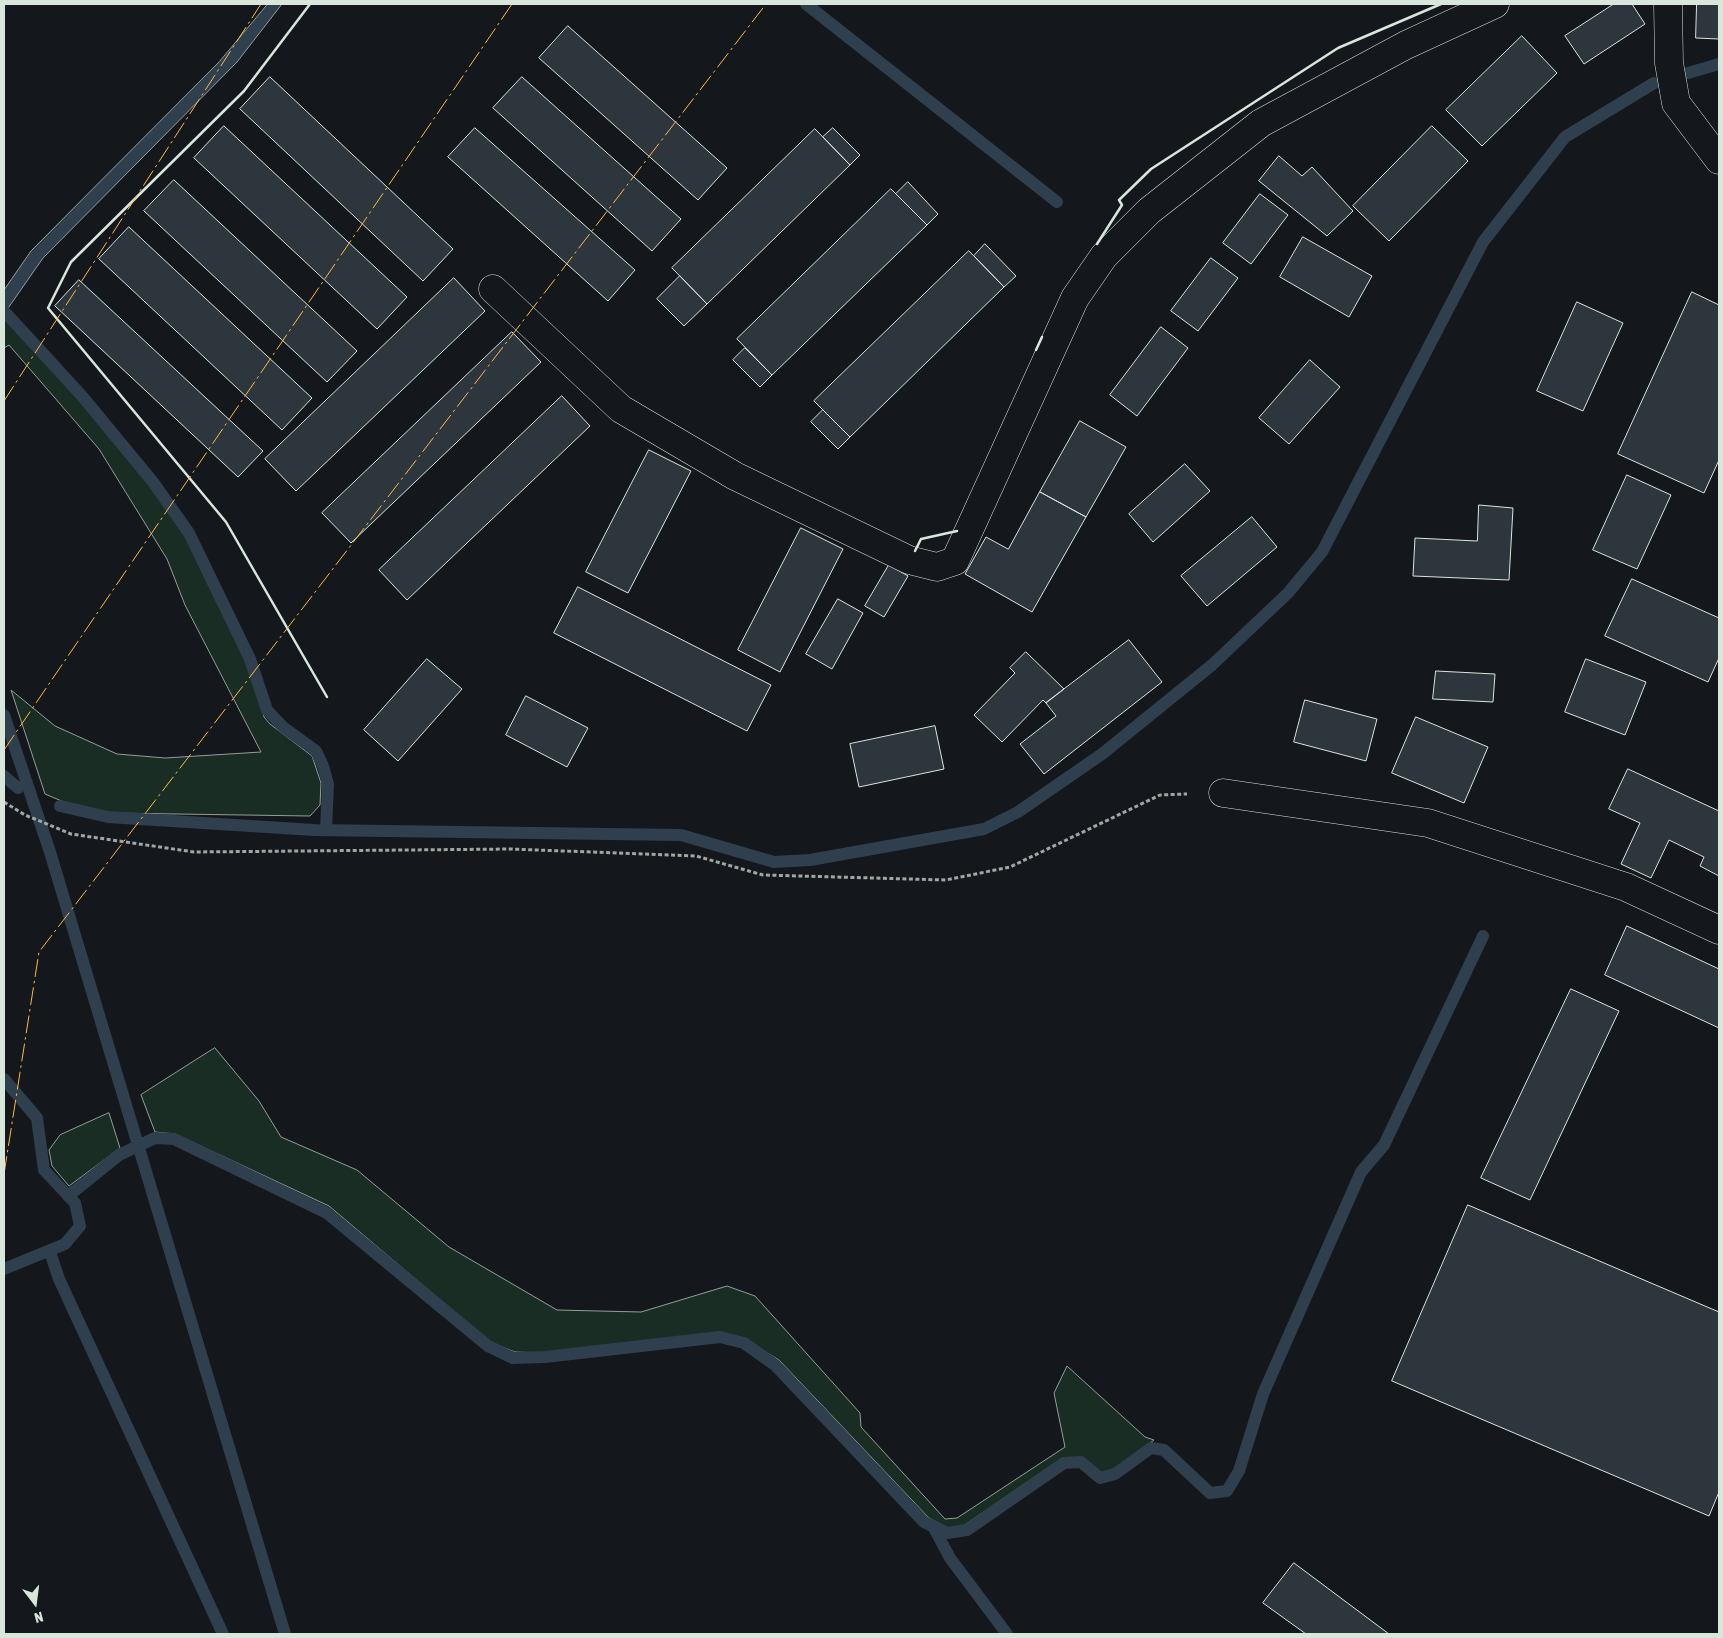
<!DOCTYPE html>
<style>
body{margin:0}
#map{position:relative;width:1723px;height:1638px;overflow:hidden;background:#14181c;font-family:"Asap Condensed",sans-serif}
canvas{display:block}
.frame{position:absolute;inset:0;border:5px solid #d8e6dc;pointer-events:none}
.north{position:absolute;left:10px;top:1578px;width:50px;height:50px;-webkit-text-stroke:4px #14181c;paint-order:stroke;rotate:165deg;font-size:14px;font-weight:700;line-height:20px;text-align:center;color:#d8e6dc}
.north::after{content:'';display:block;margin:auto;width:18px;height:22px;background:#d8e6dc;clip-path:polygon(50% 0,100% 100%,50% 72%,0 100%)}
</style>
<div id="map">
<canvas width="1723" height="1638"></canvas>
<div class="frame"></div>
<div class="north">N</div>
</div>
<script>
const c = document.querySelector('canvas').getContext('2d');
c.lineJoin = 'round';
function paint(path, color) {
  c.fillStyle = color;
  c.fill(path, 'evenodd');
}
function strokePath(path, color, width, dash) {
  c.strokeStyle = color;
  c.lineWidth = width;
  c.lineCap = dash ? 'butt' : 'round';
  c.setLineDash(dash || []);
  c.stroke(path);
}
const green = new Path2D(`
 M4,317l76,81 70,86 35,51 62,125 13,33 4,24 6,7 42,32 9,27 -1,22 -10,11 -200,-3 -46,-11 -19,-8 -34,-104 44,36 62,28 48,4 96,-6 -76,-147 -18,-46 -68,-110 -90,-104 -5,3z
 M215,1048l44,53 22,36 76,33 92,77 108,63 84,2 86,-26 28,10 105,117 1,14 84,92 12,-1 108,-71 -11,-54 13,-27 78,71 9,3 -41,31 -13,2 -17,-14h-22l-98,67 -15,2 -19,-10 -150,-158 -33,-20 -26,-8 -175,21 -30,-1 -25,-10 -161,-136 -154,-72 -20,-2 -14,-37z
 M109,1113l11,35 -51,38 -17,-20 -3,-16 11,-15z`);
const water = new Path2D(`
 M268,4h14l-45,58 -194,196 -39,56v-24l27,-39 188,-189z`);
const stream = new Path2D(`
 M806,4l251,198
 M1688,73l31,-9
 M4,311l78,85 71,86 36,51 61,126 17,51 16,17 33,24 7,15 5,18 -2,46
 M4,715l46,137 235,782
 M4,776l14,12
 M60,806l48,11 206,13 367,5 93,27 36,-2 174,-31 34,-17 84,-58 110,-89 76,-72 34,-41 161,-310 82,-105 89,-54
 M4,1079l33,39 7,52 31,33 5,23 -15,18 -61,25
 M68,1196l51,-41 36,-17 19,1 153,74 161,133 25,12 32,-1 175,-20 24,6 31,22 149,157 23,11 20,-3 97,-67 17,-1 19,16 15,-4 36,-26 13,2 46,43 17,-2 12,-20 24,-77 98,-222 23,-27 99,-209
 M50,1252l9,27 164,355
 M933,1526l17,32 57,76`);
const building = new Path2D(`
 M1614,4h18l13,20 -61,40 -19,-28z
 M1697,4h22v35l-23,-1z
 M568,26l159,142 -29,32 -159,-142z
 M1522,36l35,37 -75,73 -36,-36z
 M270,77l183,172 -30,32 -183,-172z
 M522,77l159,142 -29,32 -159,-143z
 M224,126l183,171 -30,32 -183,-171z
 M1432,126l36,35 -79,80 -36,-35z
 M475,128l160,142 -27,31 -160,-144z
 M833,128l27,27 -10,10 -27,-28z
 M815,129l35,36 -143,139 -35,-36z
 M1279,156l23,20 10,-9 41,44 -26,25 -68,-55z
 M174,180l183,171 -30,31 -183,-171z
 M908,182l30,32 -11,11 -31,-31z
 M891,189l36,36 -155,150 -35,-36z
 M1260,194l28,21 -37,49 -28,-21z
 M129,227l183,171 -30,32 -183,-171z
 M1303,237l69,39 -23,41 -69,-40z
 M985,244l31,32 -12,11 -30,-31z
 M969,251l35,36 -154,150 -36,-36z
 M1211,258l27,20 -40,53 -27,-20z
 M680,276l27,28 -23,22 -27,-27z
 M454,278l31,33 -189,180 -31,-32z
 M79,280l184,171 -25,26 -183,-171z
 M1692,292l27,13v155l-15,33 -86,-39z
 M1577,302l46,21 -40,88 -46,-20z
 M1161,327l27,21 -51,68 -27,-21z
 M512,332l29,30 -190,181 -29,-30z
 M745,348l27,27 -12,12 -27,-27z
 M1310,360l30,27 -51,57 -30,-26z
 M562,396l28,30 -183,174 -28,-30z
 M823,410l27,27 -12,12 -27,-27z
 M1080,421l46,26 -40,70 -46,-25z
 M649,450l42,21 -63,122 -42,-21z
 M1185,464l25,27 -57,51 -24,-28z
 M1627,475l44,20 -34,74 -44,-19z
 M1040,492l46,25 -54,95 -67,-38 21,-37 22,12z
 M1479,505l34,3 -4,72 -96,-4 2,-38 62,3z
 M1252,517l25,30 -70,59 -26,-30z
 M801,528l42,21 -63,123 -42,-22z
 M889,565l19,11 -24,41 -19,-11z
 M1632,579l87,39v40l-11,24 -103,-46z
 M578,587l193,98 -24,46 -193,-98z
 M838,599l25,14 -31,56 -26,-15z
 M1129,640l33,42 -118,92 -24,-30 36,-28 -10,-13z
 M1026,652l38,37 -18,14 -3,-3 -41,42 -28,-27 41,-42 -5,-5z
 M427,659l35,30 -64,72 -34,-31z
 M1586,659l60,23 -21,53 -60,-23z
 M1436,671l59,3 -2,28 -60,-3z
 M526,696l62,32 -21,39 -61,-32z
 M1305,700l72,19 -11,42 -72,-19z
 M1416,717l72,30 -24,56 -72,-30z
 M935,726l9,43 -85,18 -9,-43z
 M1628,769l91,42v65l-19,-10 4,-9 -35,-17 -18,38 -30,-14 19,-41 -31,-14z
 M1627,926l92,43v59l-114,-53z
 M1571,989l48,22 -89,189 -49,-22z
 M1468,1205l251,107v180l-10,24 -317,-135z
 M1294,1563l95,71h-83l-43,-31z`);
const path = new Path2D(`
 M4,802l21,13 46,19 123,18 317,-3 185,7 67,19 183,5 64,-13 150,-72 27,-1`);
const minor = new Path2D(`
 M1668,4l1,59 7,40 43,57
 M493,289l128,120 114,67 174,84 28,7 18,-6 120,-263 29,-42 45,-45 112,-88 145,-78 89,-41
 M1223,793l205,30 198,64 93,43`);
const wall = new Path2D(`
 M310,4l-66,87 -173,171 -23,46 178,214 101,175
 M1097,244l25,-39 -3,-5 32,-31 187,-121 103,-44
 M1036,350l6,-13
 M915,551l6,-12 36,-8`);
const power = new Path2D(`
 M4,401l257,-397
 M4,750l508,-746
 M4,1174l35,-222 727,-948`);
paint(green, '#1a2d24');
strokePath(green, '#939e99', 1);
paint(water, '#2f3f4d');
strokePath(water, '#939e99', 1);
strokePath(stream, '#2f3f4d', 12);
paint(building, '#2c363c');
strokePath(building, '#d8e6dc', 1);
strokePath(minor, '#d8e6dc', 29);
strokePath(path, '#9da8a2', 3, [4, 2.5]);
strokePath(minor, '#14181c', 28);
strokePath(wall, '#d8e6dc', 2.5);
strokePath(power, '#ffb74d', 1, [18, 4, 2.5, 4]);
</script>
